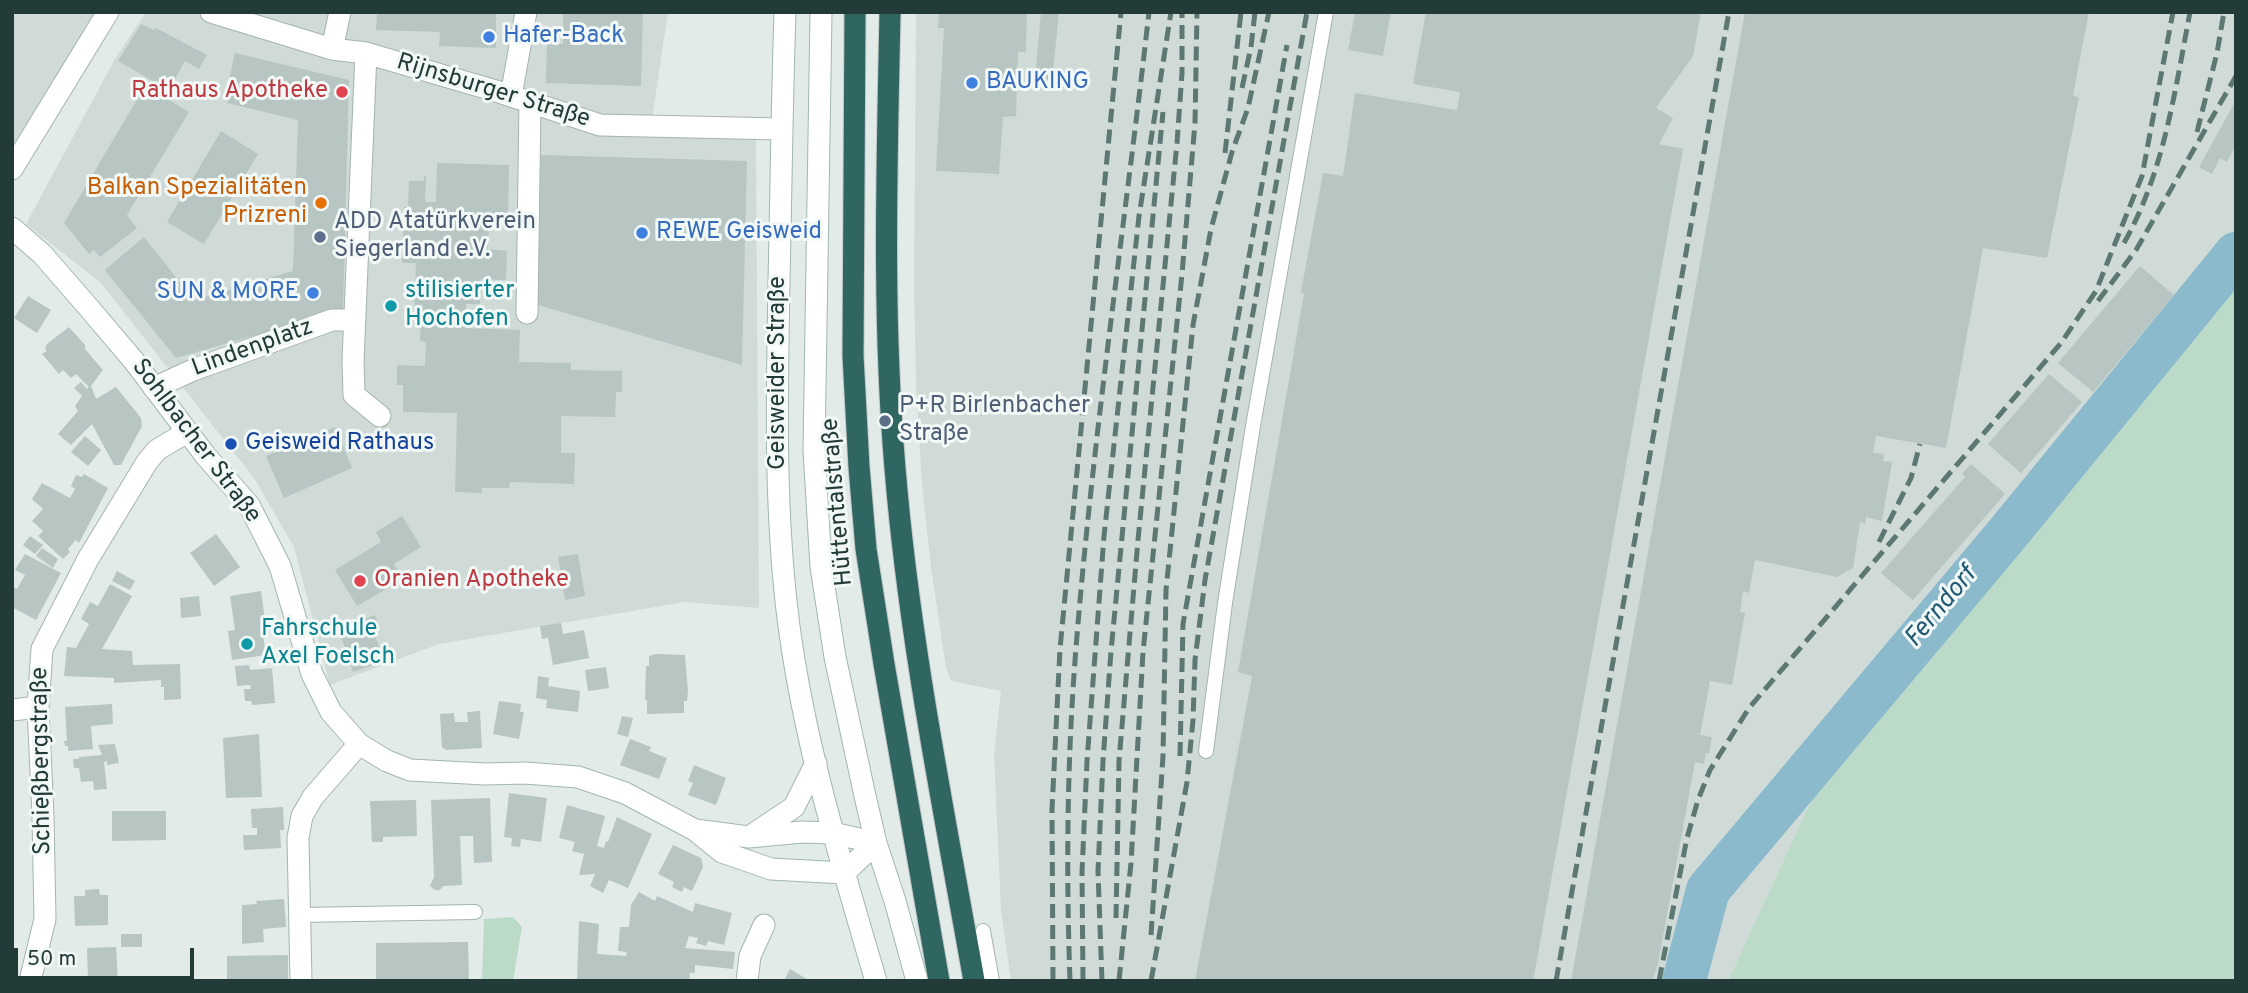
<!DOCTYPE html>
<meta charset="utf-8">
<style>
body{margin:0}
#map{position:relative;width:2248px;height:993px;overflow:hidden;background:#e2ebe8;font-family:Overpass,sans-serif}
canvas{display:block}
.frame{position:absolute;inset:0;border:14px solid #233b38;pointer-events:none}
.scale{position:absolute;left:14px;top:948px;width:180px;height:32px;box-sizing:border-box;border:4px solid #233b38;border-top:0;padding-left:9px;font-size:21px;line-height:24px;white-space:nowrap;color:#233b38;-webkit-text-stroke:5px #f2f8f6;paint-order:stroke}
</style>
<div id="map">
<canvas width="2248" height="993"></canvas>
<div class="frame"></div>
<div class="scale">50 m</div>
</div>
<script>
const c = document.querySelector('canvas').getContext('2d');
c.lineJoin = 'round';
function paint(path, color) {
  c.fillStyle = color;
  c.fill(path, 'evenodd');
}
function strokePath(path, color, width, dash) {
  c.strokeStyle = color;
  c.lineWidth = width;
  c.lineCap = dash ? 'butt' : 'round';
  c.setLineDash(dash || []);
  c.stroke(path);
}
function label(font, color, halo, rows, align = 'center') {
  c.font = font + ' Overpass,sans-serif';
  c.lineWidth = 6;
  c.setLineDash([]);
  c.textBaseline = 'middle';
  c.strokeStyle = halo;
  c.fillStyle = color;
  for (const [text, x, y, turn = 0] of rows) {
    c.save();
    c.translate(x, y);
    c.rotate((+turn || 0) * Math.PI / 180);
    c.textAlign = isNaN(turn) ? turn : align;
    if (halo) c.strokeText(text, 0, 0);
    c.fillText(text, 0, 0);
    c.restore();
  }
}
const built = new Path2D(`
 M12,12h96l-96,157z
 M146,12h522l-17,114 105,11 3,471 -74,-6 -246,42 -109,41 -36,-138 -40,-69 -153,-195 -75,-59 89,-165z
 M916,12h1320v246l-162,228 -253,293 -93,202h-717l-10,-71 -7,-155 7,-64 -50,-10 -5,-13 -15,-101 -9,-82 -6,-98 -2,-102z`);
const green = new Path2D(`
 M2236,258v723h-508l93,-202 253,-293z
 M513,917l9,10 -9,54h-31l2,-62z`);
const river = new Path2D(`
 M1684,981l24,-91 300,-357 228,-279`);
const building = new Path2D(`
 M377,12h119v36l-57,-2 1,-14 -64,-2z
 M563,12h80l-2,74 -95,-3 1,-39h16z
 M939,12h88l-1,40h-8l-2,64 -13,1 -4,57 -63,-3 8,-143h-6z
 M1041,12h18l-7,69 -17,-2z
 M1355,12h36l-8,44 -35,-6z
 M1426,12h275l-8,44 -37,52 17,10 -14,26 24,5 -150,832h-338l57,-305 -14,-4 66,-378 -3,-2 22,-119 20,3 12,-83 102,17 3,-18 -47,-8z
 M1745,12h344l-16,83 6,3 -32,160 -64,-10 -37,200 -70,-12 -3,17 11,1 -1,7 9,1 -10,59 -16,-4 -1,7 -5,-2 -7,46 -16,9 -82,-17 -6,33 -6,-2 -3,21 5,1 -13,72 -22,-4 -10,54 12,2 -3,16h-3l-2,11 -9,-2 -37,202 -6,17h-81z
 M141,24l13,6 2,-2 51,27 -8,14 -14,-8 -12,21 -11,-6 -4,8 -40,-23z
 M235,53l114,27 -6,230 -167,48 -71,-88 39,-33 50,63 99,-29 5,-151 -71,-17 3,-5 -5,-2z
 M145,86l44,26 -62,103 10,13 -37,29 -6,-7 -5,4 -25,-31z
 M2236,100v45l-9,17 -7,-4 -8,16 -13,-7z
 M221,131l37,23 -54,90 -37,-22z
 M541,155l206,6 -5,204 -204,-60z
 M437,163l72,2 -1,50 -13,12h-6l-1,22 19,2 -1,29 -25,-1 -1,25h-14v24l54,2 -1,32 52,1v7l51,1v21h-6l-1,25 -54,-1v37h14l-1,31 -64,-2 -1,6h-27v5l-27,-1 2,-79 -54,-1v-27h-6v-20l28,1 1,-24 -6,-1 1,-25h-7l2,-53h-14l2,-56h4l1,-26h15v-5h2l-1,26h11z
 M2140,266l34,29 -81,97 -35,-29z
 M28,296l23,14 -14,23 -23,-15z
 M69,327l16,18v4l18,21 -12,16 5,13 20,-12 25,31 1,8 -21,39h-7l-22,-41 -21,21 -13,-11 20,-23 -3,-5 7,-10 -8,-8 7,-6 6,7 2,-2 -13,-13 -5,4 -8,-8 -4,4 -17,-20 5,-3 -2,-2 2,-5z
 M2049,374l33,28 -61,71 -33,-29z
 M335,427l17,41 -68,30 -18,-42z
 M85,436l16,14 -13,16 -17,-14z
 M1971,464l34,30 -92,106 -32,-27 84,-96 -3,-3z
 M84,474l24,14 -29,55 -3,-3 -8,9 2,3 -7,7 -25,-23 5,-5 -11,-10 11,-12 -11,-10 10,-16 28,15 5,-9 -4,-3 5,-11 6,2z
 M402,516l19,31 -27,17 9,15 -46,27 -22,-36 46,-28 -5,-10z
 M216,534l24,33 -26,19 -24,-33z
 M30,536l13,9 -8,9 -12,-9z
 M42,548l16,11 -5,9 -17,-12z
 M25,554l36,19 -25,47 -24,-13v-21l5,3 8,-14 -10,-5z
 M578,554l7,42 -20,4 -7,-43z
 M117,571l18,10 -5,9 -18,-9z
 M110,584l22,12 -30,53 30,2 1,14 47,-1 1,35 -17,1v-13h-3v-7l-47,3v-5l-50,-2 3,-29 9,1 13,-24 -8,-5 9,-17 8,4z
 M261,591l5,36 -4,1 4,27 -34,5 -4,-29 7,-1 -5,-34z
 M199,596l2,20 -20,2 -1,-20z
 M375,615l4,10 -7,2 12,34 -31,11 -15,-44z
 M561,623l2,11 21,-4 5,28 -36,7 -5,-27 -6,1 -2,-13z
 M656,654l29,1 3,36 -1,10h-3v12l-37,1v-14h-2l1,-34h3v-10z
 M249,665l1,5 22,-2 3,35 -23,2 -1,-4h-6l-1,-12h7l-1,-4 -13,1 -2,-20z
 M606,667l3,21 -21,3 -3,-21z
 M538,676l11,2 -1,8 32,5 -2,21 -32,-4 1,-8 -11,-2z
 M499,701l22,3 -1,8h4l-5,27 -26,-5z
 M112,704l1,20 -22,2 2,23 -25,2v-5h-3l-1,-5h3l-2,-34z
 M480,711l2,37 -36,2 -4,-3 -2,-33 14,-1 1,9h13l-1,-10z
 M622,716l11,2 -5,19 -11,-3z
 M259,734l3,63 -36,1 -3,-60z
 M630,739l21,8 -2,4 18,7 -8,21 -39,-14z
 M115,744l4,19 -12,2v-4l-3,1 3,27 -13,1 -1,-9 -12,1 -2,-14h-5l-1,-9h6v-2l23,-2 -4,-10z
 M694,765l32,13 -10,27 -28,-10 5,-12 -5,-2z
 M509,793l38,5 -6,44 -20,-3 -1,8 -9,-1 1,-8 -8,-1z
 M490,798l2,64 -18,1 -1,-27h-13l2,49 -19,1 -3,4h-5l-5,-4 4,-9 -3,-77z
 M416,800l1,36 -34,1v5h-11l-2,-41z
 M567,805l38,11 -8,30 7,2 2,-7 2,1 9,-25 35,17 -24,54 -19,-8 -6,13 -13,-7 5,-12 -16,1 5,-21 -12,-3 3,-9 -16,-4z
 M283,807l1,23h-4l1,18 -37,2 -1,-15h14v-7h-5l-1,-19z
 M112,811h54v29l-54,1z
 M673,845l28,13 2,9 -11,24 -8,-4 -2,5 -10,-5 2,-5 -16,-8z
 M99,889l1,6h8v30l-33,1 -1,-30h11v-6z
 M639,892l16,9 2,-5 36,16 2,-9 37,10 -8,32 -16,-4 -2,5 -10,-3 2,-5 -9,-2 -4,12 50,4 -2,17 -38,-4v8h-5l-1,8h-112l2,-60 20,3 -2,30 29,2 1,-4 -9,-1 2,-24h9l2,-22z
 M284,899l2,28 -23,2 1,13 -22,2v-39l15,-1 -1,-3z
 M121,934h21v13h-21z
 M468,942l1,39h-93v-38z
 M116,947l2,34h-30l-1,-33z
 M288,955v26h-61v-25z
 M790,969l20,12h-26z`);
const lane = new Path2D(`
 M1206,751l19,-148 28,-177 73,-414
 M299,915l176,-3
 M983,931l9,50`);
const street = new Path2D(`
 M211,12l121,37 34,4 130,38 104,34 181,4
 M332,49l8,-37
 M366,53l-13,308 1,34 26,21
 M511,96l15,-84
 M12,169l96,-157
 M527,313l3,-211
 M154,388l39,-18 139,-50h22
 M12,710l26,-3
 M30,981l15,-62 -2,-102 -5,-110 4,-58 46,-90 59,-97 10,-12 30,-18
 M301,981l-3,-143 4,-22 11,-19 46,-53
 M747,981l3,-25 14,-31`);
const secondary = new Path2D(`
 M785,12c-3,90 -4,180 -6,270 -2,115 -5,230 10,344 16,121 53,239 87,355
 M821,12l-7,438 7,117 14,90 30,139 11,47 19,58 22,80
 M12,228l30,26 47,54 45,53 71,94 44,50 31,61 32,108 19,38 28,32 28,17 23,9 75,4 40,-1 53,4 47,16 70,37 27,22 49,17 73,4 32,-30
 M695,830l54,7 53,-5 31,1 43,10
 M752,835l42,-28 22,-44`);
const highway = new Path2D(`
 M855,12l-2,344 6,111 7,82 18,115 55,317
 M890,12c-3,152 -8,304 5,456 14,172 49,343 79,513`);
const rail = new Path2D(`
 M1242,88l9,-41 4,-35
 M2197,132l20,-79 7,-41
 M1225,153l16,-141
 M2124,243c40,-71 51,-152 66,-231
 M2098,301l38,-51 100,-174
 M1879,542l32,-64 9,-34
 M1180,756l3,-132 104,-579
 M1116,918l3,-157 19,-221 39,-397 5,-70v-61
 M1151,935l12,-179 3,-166 27,-265 18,-96 21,-77 16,-44 21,-96
 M1053,981l-1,-172 8,-160 61,-637
 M1070,981c-4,-111 -3,-222 6,-333 17,-213 49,-424 73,-636
 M1083,981l-1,-109 5,-111 17,-225 35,-320 32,-204
 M1102,981l-4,-110 5,-110 8,-110 52,-539
 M1119,981l12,-118 12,-211 39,-378 13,-151 2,-111
 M1151,981l36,-199 6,-62 2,-60 10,-80 102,-568
 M1556,981l173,-969
 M1659,981l28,-143 11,-38 12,-30 39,-62 312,-365 35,-52 46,-115 31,-164`);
const markers = [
 [489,37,7,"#3f7fe0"],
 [972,83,7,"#3f7fe0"],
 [342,92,7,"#e0444e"],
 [321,203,7,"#e8710a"],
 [642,233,7,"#3f7fe0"],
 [320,237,7,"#5c6f8a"],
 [313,293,7,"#3f7fe0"],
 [391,306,7,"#0f9aa8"],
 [885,421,7,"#5c6f8a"],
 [231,444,7,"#1a4fb4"],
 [360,581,7,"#e0444e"],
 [247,644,7,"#0f9aa8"]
];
const shopNames = [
 ["Hafer-Back",503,37],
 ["BAUKING",986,83],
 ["REWE Geisweid",656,233],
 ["SUN & MORE",299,293,"right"]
];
const healthNames = [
 ["Rathaus Apotheke",328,92],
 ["Oranien Apotheke",374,581,"left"]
];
const streetNames = [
 ["Rijnsburger Straße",493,92,17],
 ["Lindenplatz",253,349,-20],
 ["Geisweider Straße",779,373,-90],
 ["Sohlbacher Straße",195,442,53],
 ["Hüttentalstraße",839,502,-95],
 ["Schießbergstraße",43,761,-91]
];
const foodNames = [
 ["Balkan Spezialitäten",307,189],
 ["Prizreni",307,217]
];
const serviceNames = [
 ["ADD Atatürkverein",334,223],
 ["Siegerland e.V.",334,251],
 ["P+R Birlenbacher",899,407],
 ["Straße",899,435]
];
const cultureNames = [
 ["stilisierter",405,292],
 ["Hochofen",405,320],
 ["Fahrschule",261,630],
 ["Axel Foelsch",261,658]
];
const transitNames = [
 ["Geisweid Rathaus",245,444]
];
const waterNames = [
 ["Ferndorf",1942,608,-50]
];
paint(built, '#d0dbd7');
paint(green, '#bbdbc8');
strokePath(river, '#8cbacd', 44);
paint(building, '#b7c6c2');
strokePath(lane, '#a5b3b0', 16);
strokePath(street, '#a5b3b0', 23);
strokePath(secondary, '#a1b6b2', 23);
strokePath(highway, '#c1c8c7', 23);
strokePath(lane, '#fff', 14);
strokePath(street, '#fff', 21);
strokePath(secondary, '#fff', 21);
strokePath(highway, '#306662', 21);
strokePath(rail, '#5d7773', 5, [14, 7]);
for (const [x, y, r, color] of markers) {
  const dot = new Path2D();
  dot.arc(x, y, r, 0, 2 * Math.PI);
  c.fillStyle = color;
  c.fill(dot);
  strokePath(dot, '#f2f8f6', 2.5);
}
label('24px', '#366cbe', '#f2f8f6', shopNames, 'left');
label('24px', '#be3a42', '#f2f8f6', healthNames, 'right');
label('24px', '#233b38', '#f2f8f6', streetNames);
label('24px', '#c56008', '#f2f8f6', foodNames, 'right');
label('24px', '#4e5e75', '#f2f8f6', serviceNames, 'left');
label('24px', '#0d838f', '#f2f8f6', cultureNames, 'left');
label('24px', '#164399', '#f2f8f6', transitNames, 'left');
label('italic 26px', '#205a74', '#f2f8f6', waterNames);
</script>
